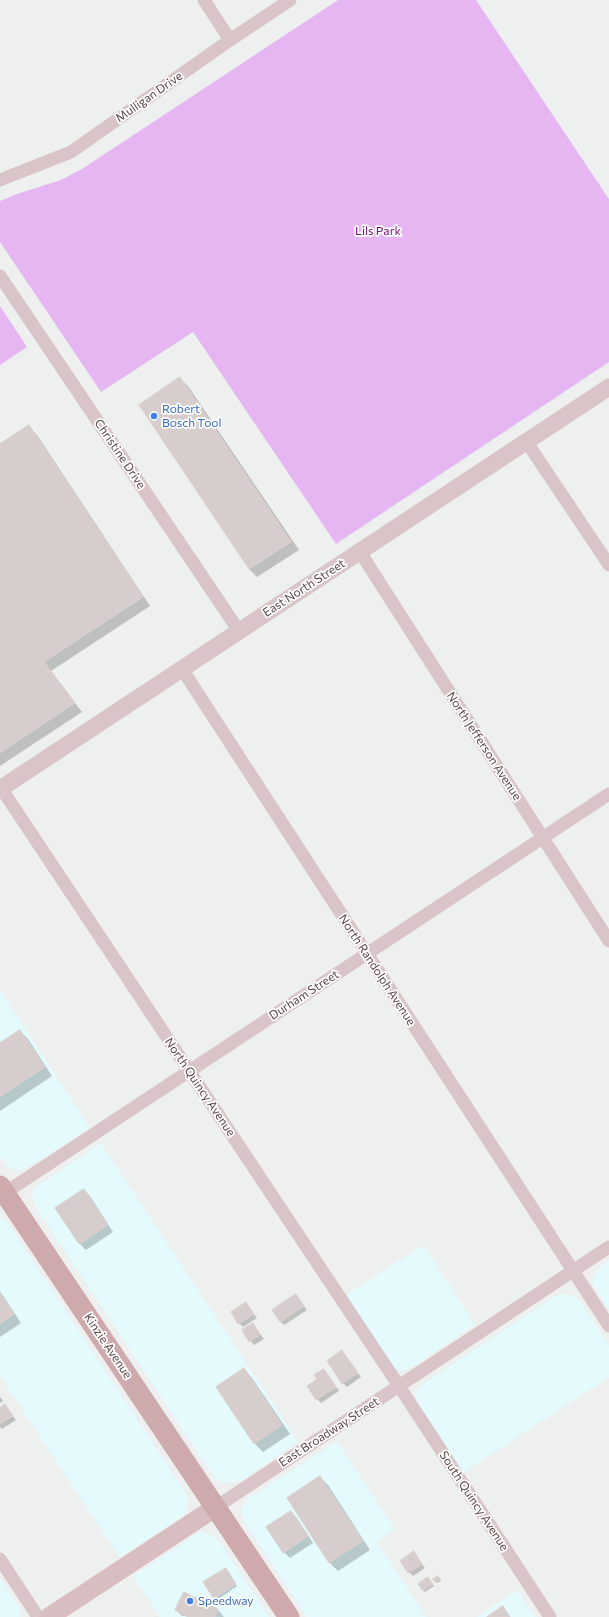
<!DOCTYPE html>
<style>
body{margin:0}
canvas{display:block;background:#edf0ee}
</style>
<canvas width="609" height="1617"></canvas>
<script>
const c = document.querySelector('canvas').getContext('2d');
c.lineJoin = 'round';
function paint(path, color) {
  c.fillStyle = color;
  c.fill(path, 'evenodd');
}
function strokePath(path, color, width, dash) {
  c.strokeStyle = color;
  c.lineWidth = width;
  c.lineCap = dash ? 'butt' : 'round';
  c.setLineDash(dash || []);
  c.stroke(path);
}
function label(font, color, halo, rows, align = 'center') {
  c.font = font + ' Commissioner,sans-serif';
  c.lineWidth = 3.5;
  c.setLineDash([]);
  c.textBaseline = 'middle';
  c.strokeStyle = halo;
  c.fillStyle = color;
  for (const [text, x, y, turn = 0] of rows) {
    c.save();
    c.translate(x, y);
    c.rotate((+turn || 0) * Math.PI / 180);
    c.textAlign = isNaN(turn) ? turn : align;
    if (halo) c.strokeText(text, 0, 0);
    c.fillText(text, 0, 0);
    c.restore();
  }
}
const commercial = new Path2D(`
 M0,990l90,138 -66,42 -8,1 -6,-3 -10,-11z
 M101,1143l197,299 -54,37 -8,3 -15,1 -6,-5 -180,-272 -3,-13 4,-6z
 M0,1218l6,3 180,272 2,7 -1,8 -4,8 -63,42 -120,-182z
 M423,1245l48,73 2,6 -3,4 -53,36 -9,5 -6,2 -6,-2 -5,-4 -46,-69z
 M609,1260v50l-15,-23 -2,-7 6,-11z
 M564,1294l8,1 7,5 30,45v32l-146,96 -46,-69 -1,-6 1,-7 5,-6 7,-5 128,-85z
 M337,1441l58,89 -18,12 49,75h-119l-62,-94 -3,-7v-9l7,-9z
 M201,1532l7,1 12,10 49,74h-109l-27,-41 62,-41z
 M0,1578l19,29 1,10h-20z
 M517,1590l18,27h-58z`);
const green = new Path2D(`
 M338,0h138l133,199v163l-273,182 -143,-212 -92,60 -101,-150v-41l20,-8 41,-13 21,-11z
 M0,306l27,41 -27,18z`);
const shadow = new Path2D(`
 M180,378l8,8 111,164 -42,27 -8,-8z
 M29,427l8,8 113,171 -99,65 31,41 -82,54v-320z
 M20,1031l8,8 24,37 -52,35v-66z
 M84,1190l6,6 23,36 -27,18 -6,-6 -23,-36z
 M0,1291l21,32 -21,14z
 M296,1296l11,14 -23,15 -4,-4z
 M246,1304l11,14 -14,9 -4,-4z
 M253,1324l11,15 -10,6 -11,-14z
 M342,1352l19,25 -14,10 -4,-4z
 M244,1369l8,9 38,56 -27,18 -8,-8 -38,-57z
 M324,1370l15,21 -18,12 -4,-4 1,-19z
 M0,1397l3,4 -3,2z
 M5,1406l11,14 -14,9 -2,-2v-18z
 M320,1477l8,8 42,65 -32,21 -8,-8 -42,-65z
 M291,1512l6,6 16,25 -23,15 -6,-6z
 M414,1553l11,15 -12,8 -4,-4z
 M227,1571l10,15 -20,14 -2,-2z
 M434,1579h6l1,2 -4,2z
 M430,1580l4,6 -9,6 -2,-2z
 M184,1594l34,16 6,7 -42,-1 -6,-6z`);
const building = new Path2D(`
 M180,377l111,165 -42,27 -110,-164z
 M29,425l114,172 -99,65 31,41 -75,50v-309z
 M20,1030l25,37 -45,30v-54z
 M84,1189l24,36 -29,19 -24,-36z
 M0,1293l14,21 -14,10z
 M296,1294l8,12 -24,16 -8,-12z
 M246,1302l8,12 -16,10 -7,-12z
 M253,1323l7,12 -11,7 -7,-12z
 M342,1350l16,23 -16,11 -15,-23z
 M244,1368l38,57 -28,19 -38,-57z
 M324,1369l12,18 -20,13 -9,-14 10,-7 -3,-4z
 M5,1404l8,12 -13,8v-16z
 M320,1476l43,65 -34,22 -42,-65z
 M291,1511l17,25 -25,17 -17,-26z
 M414,1551l8,13 -14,9 -8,-12z
 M226,1568l10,16 -22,15 -11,-17z
 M438,1576l2,3 -5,3 -2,-3z
 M428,1577l5,7 -10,7 -5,-7z
 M184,1592l34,17 -3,8h-27l-13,-7z
 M503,1606l7,11h-23z`);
const minor = new Path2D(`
 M204,0l26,40
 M0,180l71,-28 159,-112 60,-40
 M0,276l239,355
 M526,441l83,124
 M360,552l249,389
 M182,669l427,657
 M1,788l398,598 151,231
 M0,1196l609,-402
 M216,1507l393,-260
 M0,1559l38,58`);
const tertiary = new Path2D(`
 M0,789l609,-402`);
const secondary = new Path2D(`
 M49,1617l167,-110`);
const primary = new Path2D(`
 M0,1186l289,431`);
const markers = [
 [154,416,4,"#3f7fe0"],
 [190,1601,4,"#3f7fe0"]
];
const streetNames = [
 ["Mulligan Drive",149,97,-35],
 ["Christine Drive",120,454,56],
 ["East North Street",304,588,-33],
 ["North Jefferson Avenue",484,746,57],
 ["North Randolph Avenue",377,970,57],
 ["Durham Street",304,995,-33],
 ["North Quincy Avenue",200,1087,56],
 ["Kinzie Avenue",108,1346,56],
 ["East Broadway Street",329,1432,-33],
 ["South Quincy Avenue",474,1501,57]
];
const parkNames = [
 ["Lils Park",378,231]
];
const shopNames = [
 ["Robert",162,409],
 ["Bosch Tool",162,423],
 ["Speedway",198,1601]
];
paint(commercial, '#e4fafd');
paint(green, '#e6b6f3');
paint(shadow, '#0003');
paint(building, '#d6cdcc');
strokePath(building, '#dad1d0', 1);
strokePath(minor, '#d9c5c8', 13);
strokePath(tertiary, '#d9c5c8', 17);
strokePath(secondary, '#d8bec0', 19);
strokePath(primary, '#cfaaad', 21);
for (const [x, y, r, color] of markers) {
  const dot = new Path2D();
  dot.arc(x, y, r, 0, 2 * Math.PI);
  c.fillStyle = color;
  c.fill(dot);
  strokePath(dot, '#fff', 1.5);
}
label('12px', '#5c4447', '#fff', streetNames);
label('12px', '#790e84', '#fff', parkNames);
label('12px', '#366cbe', '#fff', shopNames, 'left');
</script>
